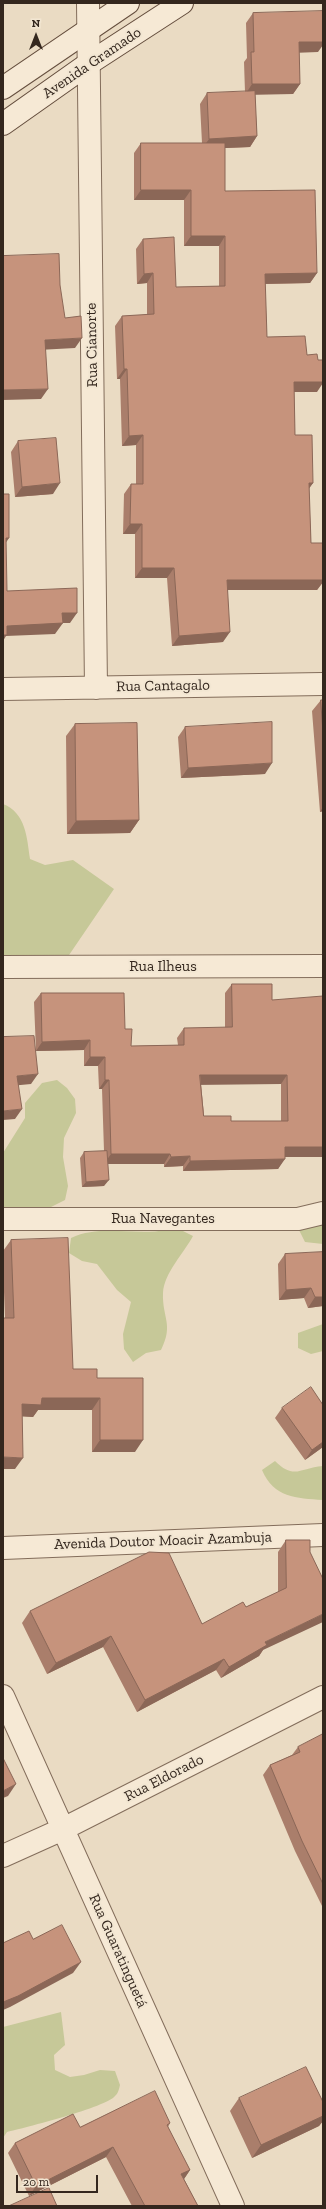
<!DOCTYPE html>
<meta charset="utf-8">
<style>
body{margin:0}
#map{position:relative;width:326px;height:2209px;overflow:hidden;background:#eadbc3;font-family:"Zilla Slab",serif}
canvas{display:block}
.frame{position:absolute;inset:0;border:4px solid #34271e;pointer-events:none}
.north{position:absolute;left:16px;top:16px;width:40px;height:40px;-webkit-text-stroke:3px #f2e6d2;paint-order:stroke;rotate:0deg;font-size:11px;font-weight:700;line-height:16px;text-align:center;color:#34271e}
.north::after{content:'';display:block;margin:auto;width:14px;height:18px;background:#34271e;clip-path:polygon(50% 0,100% 100%,50% 72%,0 100%)}
.scale{position:absolute;left:16px;top:2175px;width:82px;height:18px;box-sizing:border-box;border:2px solid #34271e;border-top:0;padding-left:5px;font-size:12px;line-height:14px;white-space:nowrap;color:#34271e;-webkit-text-stroke:3px #f2e6d2;paint-order:stroke}
</style>
<div id="map">
<canvas width="326" height="2209"></canvas>
<div class="frame"></div>
<div class="north">N</div>
<div class="scale">20 m</div>
</div>
<script>
const c = document.querySelector('canvas').getContext('2d');
c.lineJoin = 'round';
function paint(path, color) {
  c.fillStyle = color;
  c.fill(path, 'evenodd');
}
function strokePath(path, color, width, dash) {
  c.strokeStyle = color;
  c.lineWidth = width;
  c.lineCap = dash ? 'butt' : 'round';
  c.setLineDash(dash || []);
  c.stroke(path);
}
function label(font, color, halo, rows, align = 'center') {
  c.font = font + ' "Zilla Slab",serif';
  c.lineWidth = 4;
  c.setLineDash([]);
  c.textBaseline = 'middle';
  c.strokeStyle = halo;
  c.fillStyle = color;
  for (const [text, x, y, turn = 0] of rows) {
    c.save();
    c.translate(x, y);
    c.rotate((+turn || 0) * Math.PI / 180);
    c.textAlign = isNaN(turn) ? turn : align;
    if (halo) c.strokeText(text, 0, 0);
    c.fillText(text, 0, 0);
    c.restore();
  }
}
const green = new Path2D(`
 M3,804c23,9 24,34 27,55l15,6 28,-5 41,29 -47,69 -64,8z
 M57,1080l10,8 8,11 1,14 -12,25 -1,19 5,29 -3,14 -14,7 -48,2v-56l22,-35v-15l17,-20z
 M323,1215v29l-18,-2 -6,-12 9,-10z
 M166,1230h15l12,6c-9,17 -29,37 -30,57 -1,25 11,31 -2,57l-15,3 -13,9 -9,-13 -1,-15 8,-32 -14,-12 -20,-26 -15,-3 -13,-8 2,-15c30,-14 64,-2 95,-8z
 M323,1324v27l-12,3 -13,-6v-15z
 M275,1461c19,19 25,7 48,5v34c-27,-2 -49,-2 -61,-30z
 M61,2012l4,33 -11,10 1,15 15,7 14,-2 16,-5 15,1 5,14c-1,4 -2,9 -5,11 -8,11 -91,32 -108,36l-4,6v-111z`);
const street = new Path2D(`
 M88,3l8,685
 M3,689l320,-5
 M3,967l320,-1
 M3,1219h295l25,-6
 M3,1548l320,-13
 M3,1696l230,510
 M3,1856l60,-27 260,-132`);
const secondary = new Path2D(`
 M3,88l125,-85
 M3,124l85,-60 94,-61`);
const wall = new Path2D(`
 M253,13l65,39h-19l1,32 -7,10h-38l2,42 -7,11 -25,1v43l92,82 -7,10 -45,1 2,53 40,18 10,37h-23l1,43 18,48 -4,5 2,55h12v39l-6,8h-90l-4,52 -51,4 -5,-68h-32v-44h-12l1,-40 7,-10h5v-39l-14,1 -2,-67h-3l-2,-53 7,-10 25,-1v-32l-10,1 -1,-35 7,-10 33,48 43,-1v-40h-35v-46h-50v-47l7,-10h61l-2,-39 7,-11 38,-1 -1,-30 3,-4 -1,-35z
 M18,441l35,53 -38,3 -4,-45z
 M321,700h2v111l-3,1 -8,-101z
 M75,724l64,96 -9,13 -63,1 -1,-98z
 M185,727l80,47 -84,4 -3,-41z
 M323,874v38h-1v-37z
 M232,984l40,16 51,157h-38l-7,12 -95,2v-5l-19,1v-3h-56l-4,22 -22,1 -2,-29 4,-6 20,-1 -2,-62h-3l-1,-23h-14v-16l-48,1 -2,-49 7,-9 84,36 6,17 47,-1 -1,-7 7,-10h41v-35zM201,1084h80v37h-50l-27,-5z
 M11,1240l62,129 24,9 38,74h-43v-42h-54l-5,7 -11,-1 -7,53 -10,-151 -2,-52v-15z
 M323,1252v54l-15,2 -4,-10 -25,2 -1,-36 7,-10z
 M323,1405v42l-18,13 -30,-42 7,-10z
 M286,1540h24l-47,110 -4,6 -38,22 -5,-8 -79,42 -34,-65 -56,27 -25,-51 8,-12 172,13 44,-17 32,-15v-40z
 M323,1734v174l-28,-57 -32,-76 7,-10 22,-10 6,-8z
 M239,2098l84,4v19l-4,5 -67,32 -22,-47z
 M170,2123l-2,4 22,43 -6,9 14,27h-66l-26,-49 -77,39 -21,-43 7,-10 65,-16z`);
const shadedWall = new Path2D(`
 M299,42h24v3l-5,7 -26,1z
 M252,84h48l-7,10 -48,1z
 M257,136l-7,11 -48,2 7,-10z
 M141,190h50l-7,10h-50z
 M191,236h34l-6,10h-35z
 M153,273l-6,10 -10,1 7,-10z
 M317,273l-7,10 -52,1 7,-10z
 M82,338l-7,10 -37,2 7,-10z
 M124,369h3l-7,10h-3z
 M294,382h29v1l-6,9h-30z
 M48,389l-7,10 -38,1v-10z
 M143,435l-7,10 -14,1 7,-10z
 M60,483l-7,11 -38,3 7,-10z
 M309,483h4l-7,10z
 M130,524h12l-7,10h-12z
 M6,538h3l-6,9z
 M142,568h32l-7,10h-32z
 M227,580h96v2l-6,8h-97z
 M62,613h15l-7,10h-7l-8,11 -49,2 -3,5v-10l4,-5z
 M230,632l-7,10 -51,4 7,-10z
 M272,763l-7,11 -84,4 7,-10z
 M323,807v4l-3,1z
 M139,820l-9,13 -63,1 9,-13z
 M90,1040l-6,10 -48,1 6,-9z
 M90,1057h15l-7,9h-14z
 M38,1074l-7,10 -21,2 7,-10z
 M200,1075h87l-6,9 -88,1z
 M105,1080h4l-7,9h-3z
 M22,1109l-7,10 -12,1v-9z
 M285,1147h38v10h-45z
 M111,1154h59l-6,10h-60z
 M190,1156l-7,10 -19,1 7,-10z
 M285,1159l-7,10 -95,2 7,-10z
 M109,1180l-5,6 -22,1 4,-5z
 M311,1288l-7,10 -25,2 7,-10z
 M315,1297h8v9l-15,2z
 M42,1398h58l-8,12h-54l-5,7 -19,-1 8,-12z
 M100,1440h43l-8,12h-43z
 M323,1442v5l-18,13 7,-10z
 M3,1457l20,1 -8,11h-12z
 M323,1614v8l-60,28 -4,6 -38,22 8,-11 36,-25z
 M111,1636l-8,11 -56,27 9,-11z
 M224,1659l-8,11 -79,42 8,-12z
 M16,1784l-8,12 -5,2v-7z
 M81,1962l-8,11 -63,34 -7,3v-8z
 M323,2116v5l-4,5 -67,32 9,-13z
 M113,2147l-7,10 -77,39 7,-10z
 M190,2170l-6,9 -3,-5z`);
const building = new Path2D(`
 M323,11v31h-24l1,42h-48l-1,-32h3l-1,-39z
 M255,91l2,45 -48,3 -2,-46z
 M141,143h84v48l90,-1 2,83 -52,1 2,63 38,-1 2,19 10,-1 1,6h5v22h-29l1,53h17l1,48h-4l2,60h12v37h-96l3,52 -51,4 -5,-68h-32v-44h-12l1,-40h12v-49l-14,1 -2,-67h-3l-2,-53 32,-2 -1,-41 -9,1 -1,-35 31,-2 2,50 49,-1v-50h-34v-46h-50z
 M59,254l1,31 5,33 16,-2 1,22 -37,2 3,49 -45,1v-134z
 M56,438l4,45 -38,4 -4,-46z
 M3,494h6v44h-3l1,53 70,-3v25h-15l1,10 -56,3v9h-4z
 M321,700h2v32z
 M272,722v41l-84,5 -3,-41z
 M137,723l2,97 -63,1 -1,-97z
 M232,984h40v16l51,-4v151h-38v12l-95,2v-5l-19,1 -1,-3h-59l-2,-74h-4v-23h-15v-17l-48,2 -1,-49h83l1,36h7l-1,17 53,-1v-17l48,-1zM200,1075h87l1,46h-57v-5h-27z
 M34,1036l4,38 -21,2 5,33 -19,2v-74z
 M107,1151l2,29 -23,2 -2,-30z
 M68,1238l5,131h24v9h46v62h-43v-42h-58l-1,7 -19,-1 1,54 -20,-1v-139h11l-3,-78z
 M323,1252v45h-8l-4,-9 -25,2 -1,-36z
 M311,1387l12,18v37l-11,8 -30,-42z
 M286,1540h24v12l13,27v35l-58,28 2,3 -38,22 -5,-8 -79,41 -34,-64 -55,27 -26,-52 119,-59 20,1 33,71 41,-22 3,5 40,-19z
 M323,1734v150l-21,-43 -32,-76 30,-13 -2,-5z
 M3,1758l13,26 -13,7z
 M62,1925l19,37 -63,34 -15,6v-59l26,-12 4,8z
 M306,2067l17,35v14l-62,29 -22,-47z
 M155,2091l15,32 -3,2 23,45 -9,4 17,32h-53l-32,-59 -77,39 -21,-43 58,-29 7,13z
 M49,2188l8,18h-48z`);
const streetNames = [
 ["Avenida Gramado",92,63,-34],
 ["Rua Cianorte",92,345,-91],
 ["Rua Cantagalo",163,686,-1],
 ["Rua Ilheus",163,967],
 ["Rua Navegantes",163,1219],
 ["Avenida Doutor Moacir Azambuja",163,1541,-2],
 ["Rua Eldorado",164,1778,-27],
 ["Rua Guaratinguetá",118,1951,66]
];
paint(green, '#c6c898');
strokePath(street, '#836d5b', 24);
strokePath(secondary, '#654e3e', 24);
strokePath(street, '#f6e9d5', 22);
strokePath(secondary, '#f6e9d5', 22);
paint(wall, '#aa7e6b');
paint(shadedWall, '#8b6757');
paint(building, '#c6937c');
strokePath(building, '#8b6757', 1);
label('15px', '#34271e', '#f2e6d2', streetNames);
</script>
